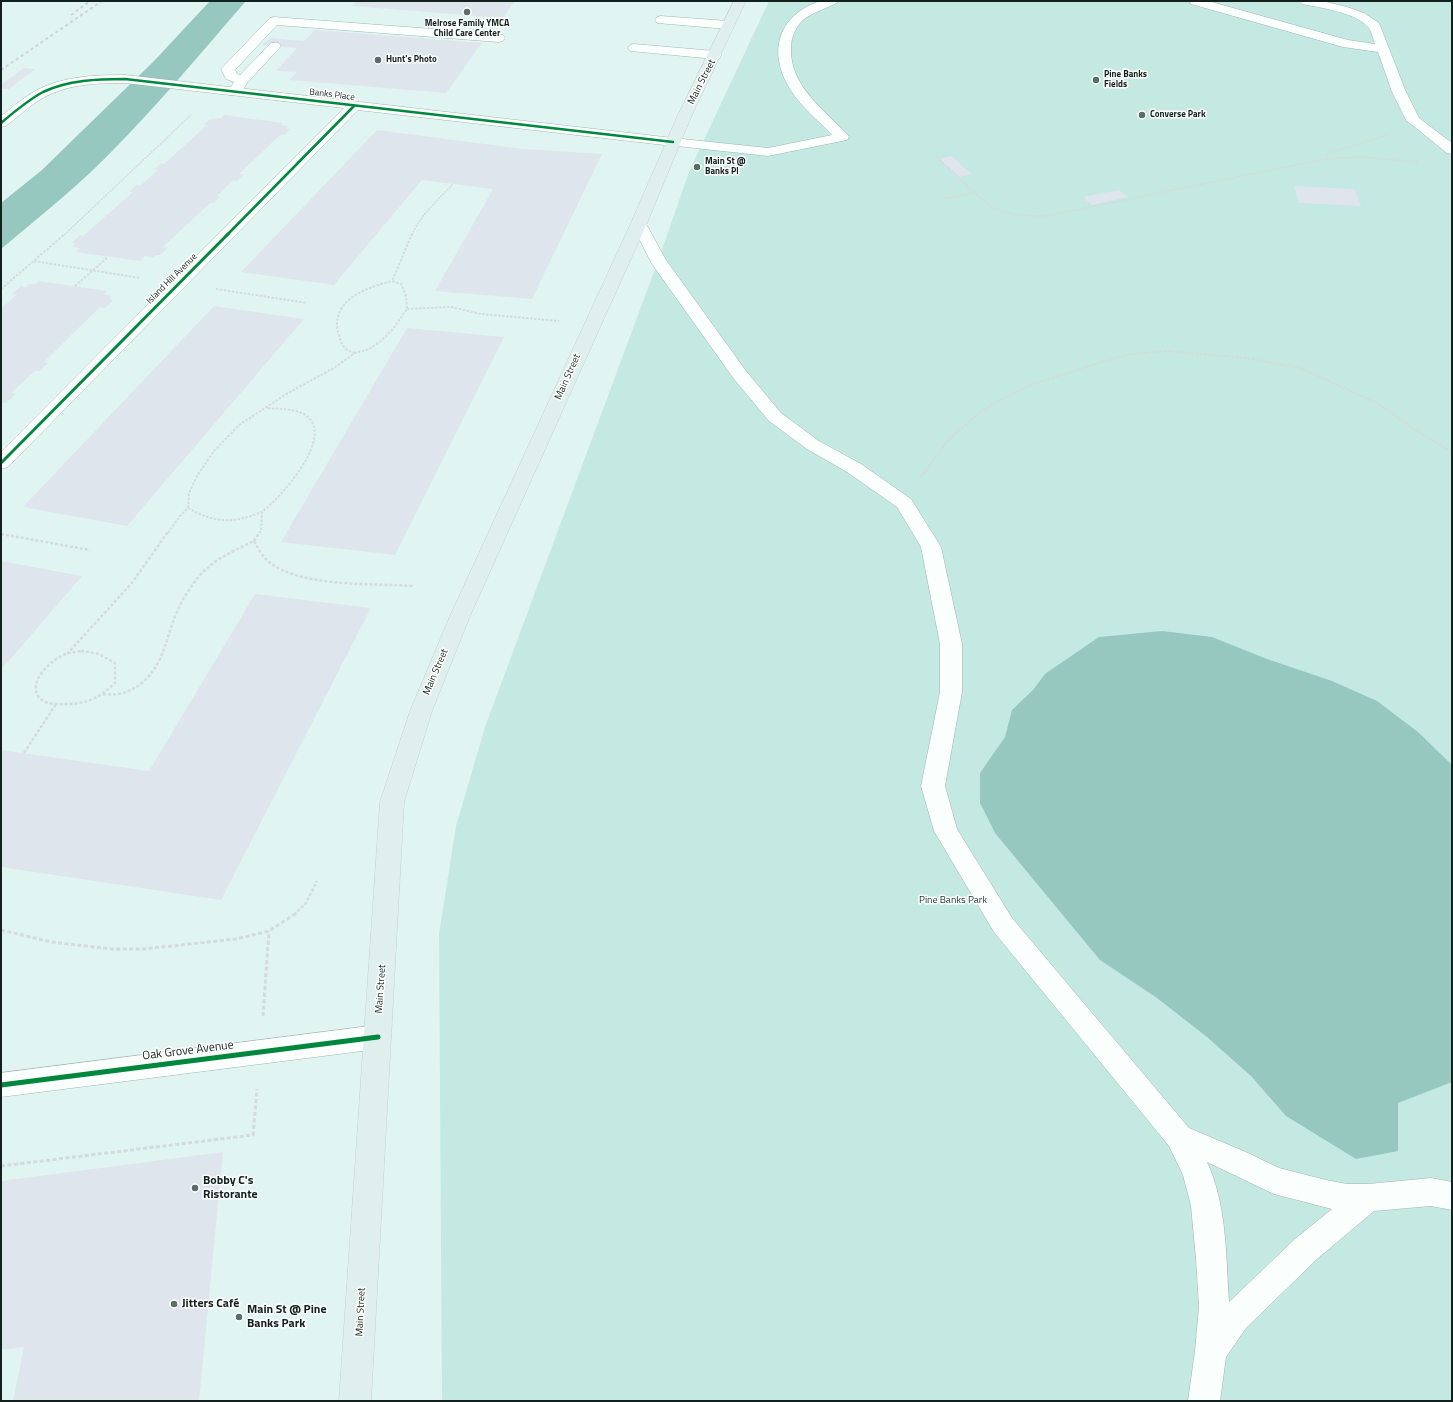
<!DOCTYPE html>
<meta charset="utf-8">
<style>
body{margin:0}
#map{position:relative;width:1453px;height:1402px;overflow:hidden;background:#e0f5f1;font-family:"Titillium Web",sans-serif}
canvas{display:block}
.frame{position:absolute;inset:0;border:2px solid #12211e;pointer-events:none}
</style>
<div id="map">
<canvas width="1453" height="1402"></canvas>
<div class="frame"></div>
</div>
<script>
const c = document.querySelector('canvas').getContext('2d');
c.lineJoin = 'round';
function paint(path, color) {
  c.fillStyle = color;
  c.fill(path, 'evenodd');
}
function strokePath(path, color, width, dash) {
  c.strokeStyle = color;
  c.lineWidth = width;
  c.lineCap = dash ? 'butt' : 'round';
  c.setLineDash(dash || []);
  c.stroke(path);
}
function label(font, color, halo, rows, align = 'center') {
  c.font = font + ' "Titillium Web",sans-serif';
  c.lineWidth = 3;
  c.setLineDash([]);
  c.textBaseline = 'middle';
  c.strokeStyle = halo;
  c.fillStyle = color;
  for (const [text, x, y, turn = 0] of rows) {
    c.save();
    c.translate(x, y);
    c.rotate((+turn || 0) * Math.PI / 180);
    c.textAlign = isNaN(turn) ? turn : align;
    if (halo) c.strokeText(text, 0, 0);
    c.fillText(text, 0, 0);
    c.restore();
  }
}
const green = new Path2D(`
 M769,1h683v1400h-1010l-3,-467 17,-108 29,-99 173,-466 31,-89z`);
const water = new Path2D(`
 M210,1h36c-42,48 -82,97 -127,143 -36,38 -77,71 -118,105v-46l41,-33 42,-41 70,-68z
 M1162,631l50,6 55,22 65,22 45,20 41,31 34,33v317l-54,21v48l-42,8 -70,-43 -35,-40 -44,-39 -50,-39 -57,-38 -105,-127 -15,-30v-30l25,-36 7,-27 21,-20 12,-16 54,-37z`);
const building = new Path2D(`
 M357,1h158l-12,17 -151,-12z
 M315,30l167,13 -36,50 -157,-13 8,-8 -21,-1 21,-23 -35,-3 8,-7 34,3z
 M24,68l11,1 -26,20h-8v-4z
 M224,115l59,8 -2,2 7,1 -2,3h4l-6,6h-4l-41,39h5l-7,7 -4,-1 -16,16 3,1 -6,6h-4l-47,44 5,1 -8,7h-4l-3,2 -8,-1 -5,5 -65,-9 5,-4 -8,-1 4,-4h-4l8,-8 3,1 50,-44h-4l7,-7 4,1 18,-16 -4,-1 7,-6 3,1 43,-39h-3l6,-6 11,-1z
 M377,130l146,19 79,5 -70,145 -97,-8 58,-102 -71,-9 -88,105 -93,-13z
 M952,156l19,18 -13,3 -19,-18z
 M1294,186l61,3 6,17 -62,-3z
 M1119,190l9,7 -36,8 -9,-8z
 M39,281l68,10 -4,3 9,2 -3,3 4,1 -8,8 -5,-1 -56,55 4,1 -8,8h-5l-24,22 5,1 -10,9 -5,-1v-93l16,-15h-5l9,-8 5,1 3,-3h6z
 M214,306l90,13 -177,207 -104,-19z
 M407,328l97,9 -109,218 -114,-13z
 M1,561l81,15 -81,94z
 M255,594l116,14 -150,292 -220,-33v-117l148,21z
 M223,1152l-24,249h-186l11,-54 -23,3v-169z`);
const pathFar3 = new Path2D(`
 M934,154l54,51c18,10 38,11 58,11l280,-57 33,-2 59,5
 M1326,159l1,-5 60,-19
 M943,199l31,-6
 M64,235l127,-120
 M412,235c8,-20 26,-35 41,-51`);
const pathFar2 = new Path2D(`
 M34,261l106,17
 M75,286l33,-29
 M1,289l64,-55
 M216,289l91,14
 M407,309l44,-2 30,7 78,7
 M355,353c-9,-2 -14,-8 -16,-17 -11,-35 26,-48 53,-55
 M921,477l28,-38 34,-29 25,-14 25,-12 69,-22 29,-8 36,-3 79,7 54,10 77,35 37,26 38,23
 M188,508c26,15 46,16 73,4
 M168,533l11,-16 9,-9 1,-15 8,-17 17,-25 25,-26 49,-32 46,-25 21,-15 14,-4 12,-8 12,-12 14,-20 -1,-13 -5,-12 -9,-3 20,-47
 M259,533l2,-2 1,-19c18,-14 68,-69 48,-93 -9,-11 -31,-10 -44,-11`);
const pathFar1 = new Path2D(`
 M1,534l89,16
 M254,541l6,-9
 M81,651l18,3 16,9v20c-19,18 -32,22 -58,21 -8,0 -15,-2 -19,-8 -10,-17 15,-37 28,-42 5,-2 10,-2 15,-3z
 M67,654l64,-70 37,-52
 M103,694c13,2 24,-1 35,-8 25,-18 27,-45 38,-72 5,-12 12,-24 20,-34 14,-19 37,-29 58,-39 4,7 8,15 14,20 31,27 106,22 145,25
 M24,753l32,-49
 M294,915l12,-12 11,-22`);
const path = new Path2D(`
 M1,930l51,12 60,7h32l92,-10 33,-8 26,-17
 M263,1016l6,-85
 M1,1166l252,-31 4,-46`);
const service = new Path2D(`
 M820,1h19c-3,4 -29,12 -37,20 -8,8 -11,18 -11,28 -1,37 33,61 56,85l2,3 -2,3 -79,16 -100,-11 -2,-3 2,-3 5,-1 95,10 64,-13c-14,-15 -31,-28 -42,-46 -23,-37 -12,-74 30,-88z
 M1189,1h19l140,39 27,4c-2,-5 -3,-13 -7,-17 -13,-15 -47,-19 -66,-23l-2,-3h22l25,6 17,6 15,10 27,69 13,26 33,25v11l-5,-1 -41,-33 -14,-28 -14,-40 -35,-5 -152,-43z
 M661,16l67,5 4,1 2,3 -2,3 -4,1 -71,-6 -2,-3 2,-3z
 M274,17l225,17 4,1 2,3 -2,3 -4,1 -222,-17 -42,45 2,4 3,1 31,-32h8l2,3 -34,37 -7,12h-10l-2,-3 6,-10 -8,-3 -5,-10 49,-51z
 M634,44l81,7 5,1 1,3 -1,3 -5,1 -85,-8 -2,-3 2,-3z
 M639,218l5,2 22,40 80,111 35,42 38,28 42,23 50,35 30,48 21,97v48l-17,94 12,43 55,89 177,210 59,25 31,15 47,12 21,4h21l63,-6 21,4v28l-21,-4 -57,5 -57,48 -71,69 -20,29 -6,44h-32l7,-50 4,-44 -3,-48 -5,-53 -8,-31 -14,-29 -175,-214 -60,-101 -13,-45 19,-94v-48l-19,-97 -24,-40 -50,-35 -40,-23 -38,-28 -35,-42 -82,-115 -21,-41 3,-3zM1207,1162l67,32 58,15 -37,30 -66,63c-3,-46 -2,-97 -22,-140z`);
const minor = new Path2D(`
 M125,75l548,63 5,1 2,3 -2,3 -5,1 -315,-36 -350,357 -7,2v-17l343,-344 -219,-25c-30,0 -61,1 -87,18 -11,7 -22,17 -32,25l-5,1v-11c12,-9 24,-20 38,-27 27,-13 57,-14 86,-14z
 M378,1025l9,4 4,8 -4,8 -9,4 -377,48v-24z`);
const primary = new Path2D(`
 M734,1h12l-55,116 -44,106 -177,393 -38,95 -28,91 -33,599h-32l41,-599 30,-91 40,-95 181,-393 46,-106z`);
const rail = new Path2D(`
 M71,15l19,-14
 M1,70l101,-69`);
const cyclewayFar2 = new Path2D(`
 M1,123c13,-11 27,-23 42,-31 25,-12 55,-13 82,-13l548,63
 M227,235l127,-129`);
const cyclewayFar1 = new Path2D(`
 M1,463l227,-229`);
const cycleway = new Path2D(`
 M1,1085l377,-48`);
const markers = [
 [467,12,4,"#5a6b68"],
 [378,60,4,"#5a6b68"],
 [1096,80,4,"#5a6b68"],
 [1142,115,4,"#5a6b68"],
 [697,167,4,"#5a6b68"],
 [195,1188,4,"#5a6b68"],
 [174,1304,4,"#5a6b68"],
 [239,1317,4,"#5a6b68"]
];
const farPoinames = [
 ["Melrose Family YMCA",467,24,"center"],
 ["Child Care Center",467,34,"center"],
 ["Hunt's Photo",386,60],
 ["Pine Banks",1104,75],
 ["Fields",1104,85],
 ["Converse Park",1150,115],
 ["Main St @",705,162],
 ["Banks Pl",705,172]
];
const farStreetnames = [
 ["Banks Place",332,95,7],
 ["Island Hill Avenue",172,279,-45]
];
const streetNames = [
 ["Main Street",702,82,-63],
 ["Main Street",568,377,-66],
 ["Main Street",436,672,-67],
 ["Main Street",381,989,-86],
 ["Main Street",361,1312,-87]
];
const parkNames = [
 ["Pine Banks Park",953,901]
];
const nearStreetnames = [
 ["Oak Grove Avenue",188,1051,-7]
];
const nearPoinames = [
 ["Bobby C's",203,1181],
 ["Ristorante",203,1195],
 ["Jitters Café",182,1304],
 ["Main St @ Pine",247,1310],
 ["Banks Park",247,1324]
];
paint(green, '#c4e9e2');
paint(water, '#96c8bf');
paint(building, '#dfe5ec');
strokePath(service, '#a4b4b1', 1);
strokePath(minor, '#a4b4b1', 1);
strokePath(primary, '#c4cfcd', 1);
strokePath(pathFar3, '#d4dbd9', 1.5, [2, 1]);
strokePath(pathFar2, '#d4dbd9', 2, [2.5, 1.5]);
strokePath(pathFar1, '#d4dbd9', 2.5, [3, 2]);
strokePath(path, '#d4dbd9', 3, [4, 2.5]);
paint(service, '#fafefd');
paint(minor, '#fafefd');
paint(primary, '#dfefed');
strokePath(rail, '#cdd3d2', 2, [3, 3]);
strokePath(cyclewayFar2, '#00873e', 2.5);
strokePath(cyclewayFar1, '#00873e', 3);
strokePath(cycleway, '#00873e', 5);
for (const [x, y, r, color] of markers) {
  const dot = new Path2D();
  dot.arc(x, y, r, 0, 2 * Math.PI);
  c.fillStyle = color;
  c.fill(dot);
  strokePath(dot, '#fff', 1.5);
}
label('bold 9px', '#12211e', '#fff', farPoinames, 'left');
label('9px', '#12211e', '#fff', farStreetnames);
label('10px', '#12211e', '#fff', streetNames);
label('10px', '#10302b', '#fff', parkNames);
label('12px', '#12211e', '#fff', nearStreetnames);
label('bold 12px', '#12211e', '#fff', nearPoinames, 'left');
</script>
